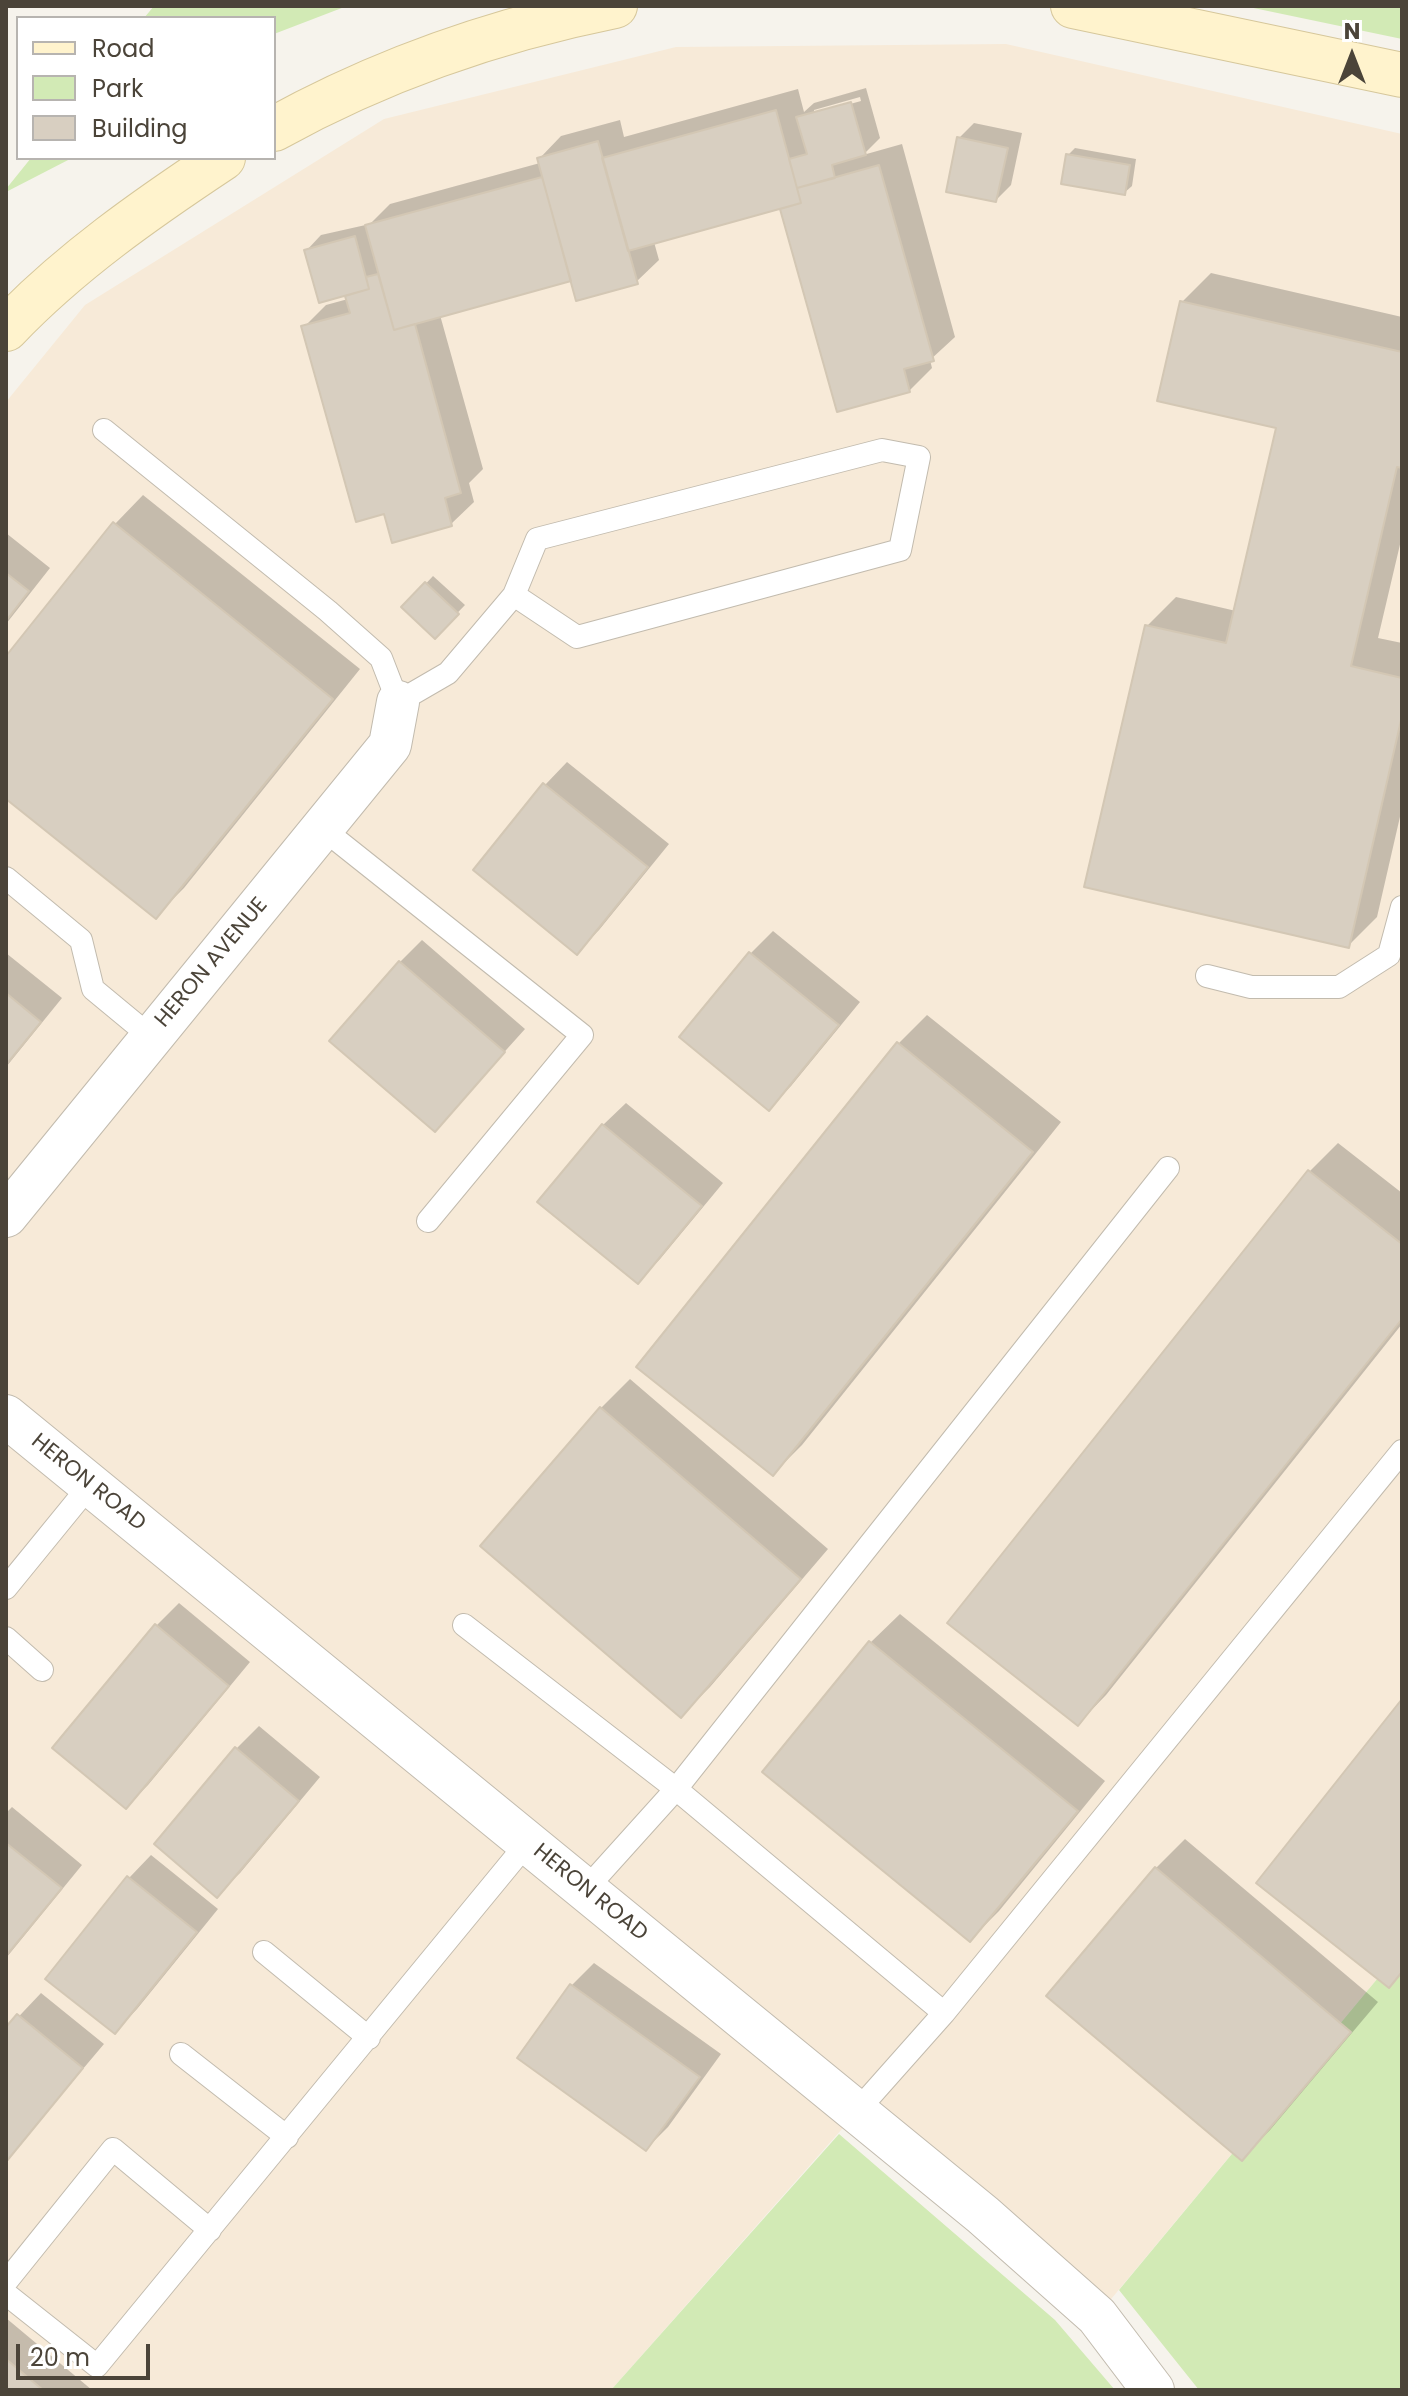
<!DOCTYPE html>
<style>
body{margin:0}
#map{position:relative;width:1408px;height:2396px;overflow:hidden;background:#f6f3ec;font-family:Poppins,sans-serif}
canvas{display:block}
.frame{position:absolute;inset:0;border:8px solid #4b4439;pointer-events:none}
.legend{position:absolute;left:16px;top:16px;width:260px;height:144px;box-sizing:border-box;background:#fff;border:2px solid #b7b4b0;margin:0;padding:10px 14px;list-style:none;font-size:24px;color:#4b4439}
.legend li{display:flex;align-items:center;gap:16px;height:40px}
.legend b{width:40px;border:2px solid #b7b4b0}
.north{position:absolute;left:1312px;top:16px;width:80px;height:80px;-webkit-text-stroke:6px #fff;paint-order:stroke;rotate:0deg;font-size:22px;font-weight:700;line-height:32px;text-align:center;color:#4b4439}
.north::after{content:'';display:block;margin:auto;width:28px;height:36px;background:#4b4439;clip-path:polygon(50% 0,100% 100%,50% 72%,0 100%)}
.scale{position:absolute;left:16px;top:2344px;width:134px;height:36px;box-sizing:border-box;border:4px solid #4b4439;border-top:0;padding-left:10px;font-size:24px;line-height:28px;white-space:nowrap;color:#4b4439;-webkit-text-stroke:6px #fff;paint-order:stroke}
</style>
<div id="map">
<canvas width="1408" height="2396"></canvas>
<div class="frame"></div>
<ul class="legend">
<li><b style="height:10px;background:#fff3cd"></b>Road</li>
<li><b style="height:22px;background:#d2eab5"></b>Park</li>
<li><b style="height:22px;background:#d8cfc1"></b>Building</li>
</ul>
<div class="north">N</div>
<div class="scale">20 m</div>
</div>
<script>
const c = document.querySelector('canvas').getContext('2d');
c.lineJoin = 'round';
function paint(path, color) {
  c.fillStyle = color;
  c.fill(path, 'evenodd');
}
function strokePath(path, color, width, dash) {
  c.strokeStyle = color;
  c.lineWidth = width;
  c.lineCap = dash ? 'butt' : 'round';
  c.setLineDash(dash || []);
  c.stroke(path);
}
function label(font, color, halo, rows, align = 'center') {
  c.font = font + ' Poppins,sans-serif';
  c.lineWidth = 6;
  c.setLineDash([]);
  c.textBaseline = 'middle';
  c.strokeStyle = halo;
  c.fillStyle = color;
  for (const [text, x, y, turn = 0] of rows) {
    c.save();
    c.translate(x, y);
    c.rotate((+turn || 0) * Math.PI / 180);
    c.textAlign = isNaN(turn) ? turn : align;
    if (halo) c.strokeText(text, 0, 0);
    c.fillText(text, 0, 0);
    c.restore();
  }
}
const commercial = new Path2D(`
 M1006,44l396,90v1815l-305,367 -240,-204 -246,278h-605v-1988l79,-97 299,-186 292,-72z`);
const green = new Path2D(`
 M154,6h193l-73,28v-16h-130z
 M1244,6h158v33z
 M31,158h41l-66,34v-3z
 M1402,1949v441h-203l-80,-100z
 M839,2134l216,186 60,70h-504z`);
const shadow = new Path2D(`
 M866,88l14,50 -17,17 39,-11 53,193 -25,23 2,8 -23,23 -71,19 -56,-203 -128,35 5,18 -23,22 -64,-3 -132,36 43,154 -14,14 5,19 -23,22 -66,-12 -81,-185 22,-22 22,-6 5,-8 -47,-40 15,-16 49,-11 20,-20 150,-41 -1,-4 22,-23 59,-16 4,17 174,-48 6,23 10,-9zM860,97l1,4 -47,13v-4z
 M974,123l48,10 -11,52 -15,15 -37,-62z
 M1075,148l61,11 -4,27 -8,7 -56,-38z
 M1211,273l191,44v219l-24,102 24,5v165l-25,109 -29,29 -201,-320 29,-29 60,14 43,-184 -97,-125z
 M143,495l217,174 -176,219 -28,28 -150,-119v-138l109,-135z
 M6,533l44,35 -44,56z
 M433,576l32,29 -30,31 -31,-29z
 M567,762l102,82 -70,86 -22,22 -32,-167z
 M773,931l87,71 -69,84 -22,22 -87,-71 69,-84z
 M422,940l103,89 -90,100 -35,-167z
 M6,953l56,45 -56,69z
 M927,1015l134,107 -259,323 -29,29 125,-430z
 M626,1103l97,80 -63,76 -22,22 -35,-156z
 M1338,1143l64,50v131l-296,371 -28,29 232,-553z
 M630,1379l198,170 -118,138 -29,29 -80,-308z
 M179,1603l71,59 -102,123 -22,22 -71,-59 102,-123z
 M900,1614l205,167 -106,130 -29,29 -205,-169 106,-129z
 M259,1726l61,51 -80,96 -23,22 20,-147z
 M12,1807l70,58 -76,93v-145z
 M1185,1839l193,163 -108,128 -28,28 -193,-163 107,-127z
 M151,1855l67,54 -81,100 -22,23 14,-154z
 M594,1963l127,91 -53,73 -22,22 -127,-91 53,-73z
 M41,1993l63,51 -98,116v-130z
 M6,2318l86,72h-86z`);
const building = new Path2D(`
 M851,102l15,53 -34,10 3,13 -38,10 -8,-29 18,-5 -11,-37z
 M776,110l25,93 -173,48 -26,-93z
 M957,137l51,11 -12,54 -50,-10z
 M598,141l40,143 -62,17 -39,-143z
 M1066,154l64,11 -5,30 -64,-11z
 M879,165l55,196 -30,8 6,23 -73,20 -57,-203 21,-6 -4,-15z
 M542,177l29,104 -177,49 -29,-105z
 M355,236l14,53 -50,14 -15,-53z
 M378,274l16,56 21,-6 46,169 -16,5 7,28 -60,17 -8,-29 -28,8 -55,-196 49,-13 -5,-17 24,-7 -3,-12z
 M1180,301l222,51v116l-5,-1 -46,199 51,12v38l-53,232 -265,-61 61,-262 81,18 50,-215 -119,-27z
 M113,522l220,177 -177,220 -150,-120v-143z
 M6,573l23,18 -23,30z
 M425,582l34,32 -24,25 -34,-32z
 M543,783l105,84 -71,88 -104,-85z
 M749,952l90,73 -70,86 -90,-74z
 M399,961l106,91 -70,80 -106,-91z
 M6,993l35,29 -35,43z
 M897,1042l136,110 -260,324 -137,-109z
 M602,1124l100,82 -64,78 -101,-82z
 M1308,1170l94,74v75l-324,407 -131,-103z
 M600,1407l201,172 -120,139 -201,-172z
 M155,1624l74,62 -103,123 -74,-61z
 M869,1641l209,170 -108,131 -208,-170z
 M1402,1699v273l-13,16 -133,-105z
 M235,1747l64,54 -82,97 -63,-54z
 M6,1843l56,45 -56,68z
 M1155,1867l196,165 -109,129 -196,-165z
 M127,1876l70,56 -82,102 -70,-55z
 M570,1984l130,93 -54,74 -129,-93z
 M17,2014l66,54 -77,94v-135z
 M6,2359l37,31h-37z`);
const lane = new Path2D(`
 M104,430l224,181 53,47 17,44 50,-29 66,-78 23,-56 345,-89 37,7 -19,93 -323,87 -63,-42
 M323,829l259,206 -154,186
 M6,878l75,62 12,49 58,48
 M1207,976l44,11h88l50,-32 13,-48
 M6,1588l84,-103
 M464,1625l212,164 268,224
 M6,1638l36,32
 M585,1890l91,-101 492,-621
 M264,1952l105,86
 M181,2054l106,83
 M857,2111l87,-98 458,-562
 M6,2282l107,-133 97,81
 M6,2294l91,72 431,-524`);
const street = new Path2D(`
 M6,1216l384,-471 8,-43
 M6,1416l977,799 114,101 56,74`);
const secondary = new Path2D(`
 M1073,6l329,69
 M274,129c107,-59 221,-99 341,-123
 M6,329c64,-67 140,-120 217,-171`);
const streetNames = [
 ["HERON AVENUE",212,963,-50],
 ["HERON ROAD",88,1483,39],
 ["HERON ROAD",590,1893,39]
];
paint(commercial, '#f7ead8');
paint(green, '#d2eab5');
paint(shadow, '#0003');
paint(building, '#d8cfc1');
strokePath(building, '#d3c7b4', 2);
strokePath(lane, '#c2bbae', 24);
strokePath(street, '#c2bbae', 44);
strokePath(secondary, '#d6c79b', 46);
strokePath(lane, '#fff', 22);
strokePath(street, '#fff', 42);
strokePath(secondary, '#fff3cd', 44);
label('22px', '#4b4439', '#fff', streetNames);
</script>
